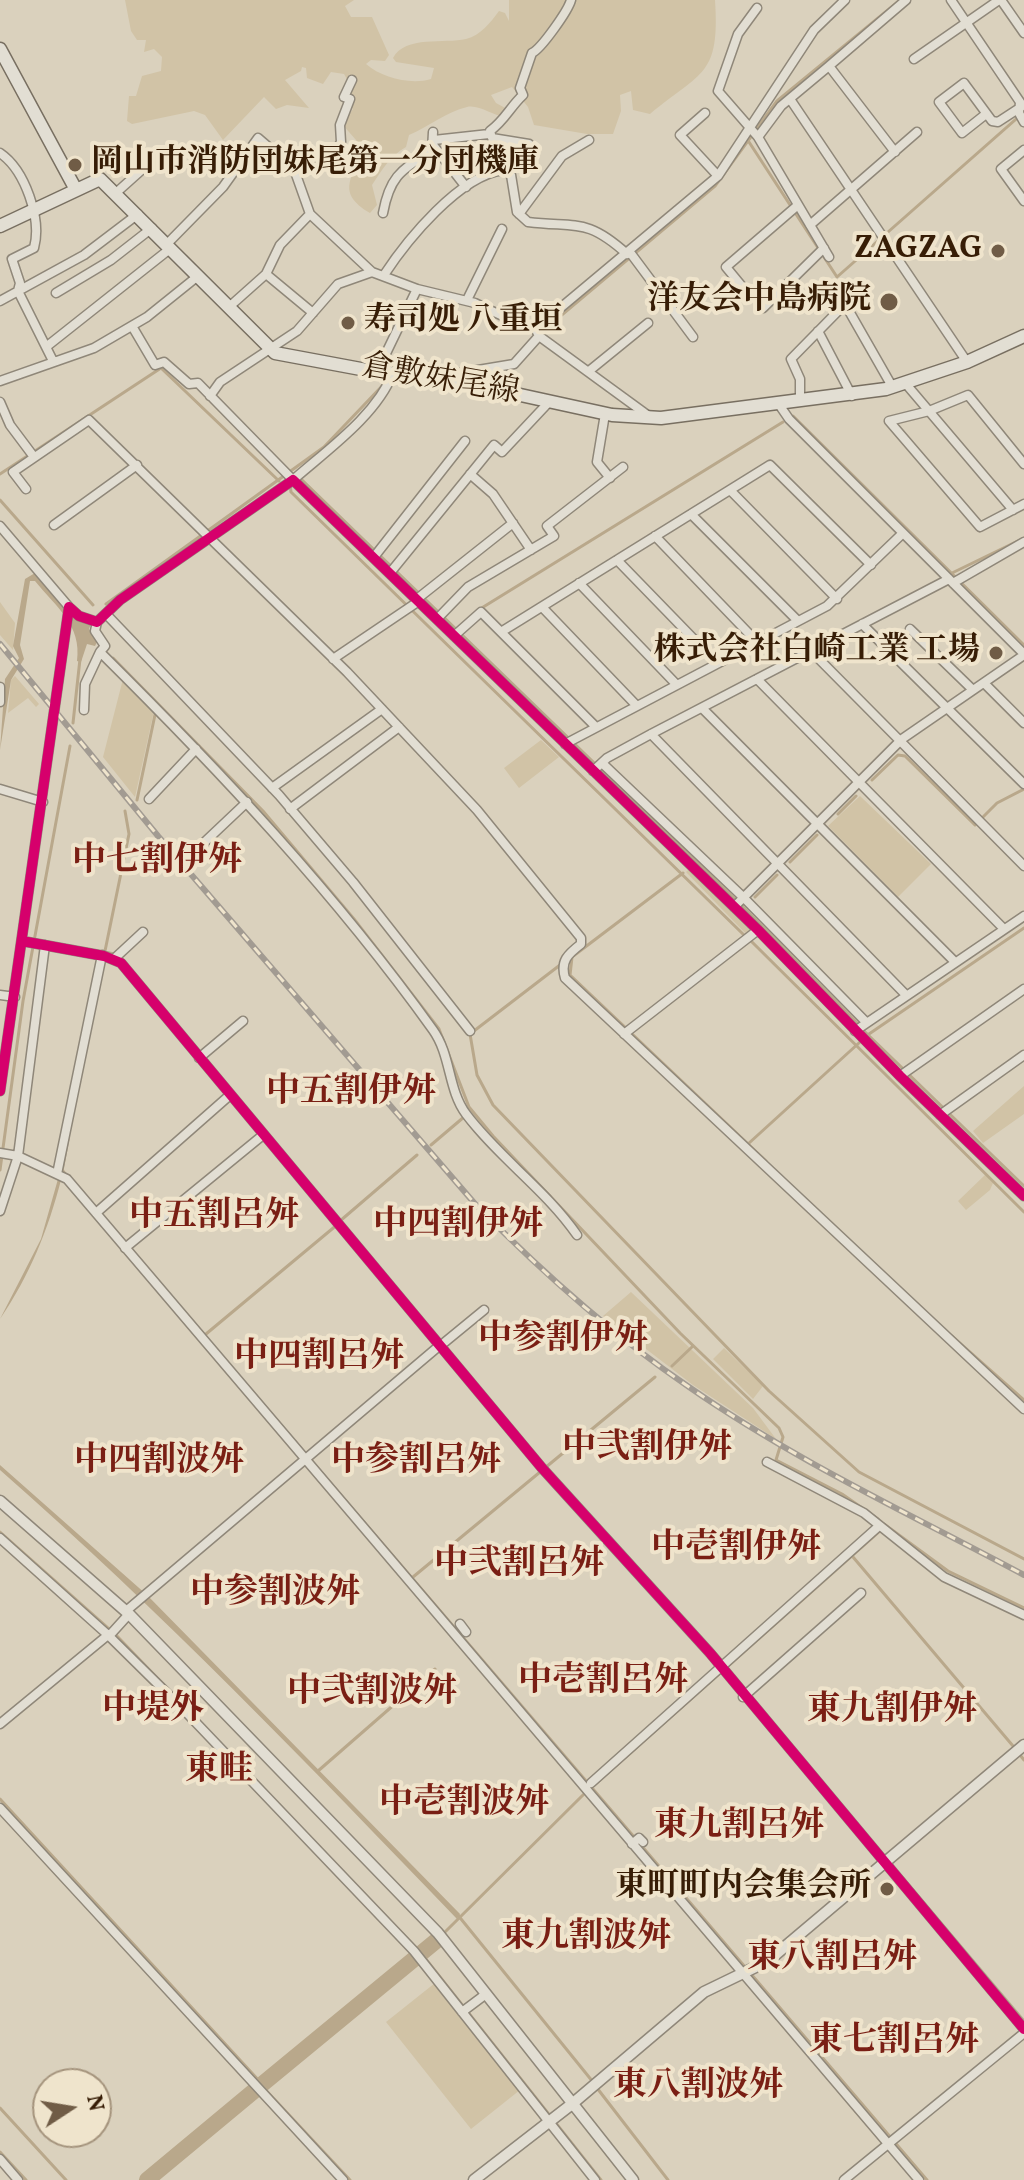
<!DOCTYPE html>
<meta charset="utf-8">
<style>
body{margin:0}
#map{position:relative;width:1024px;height:2180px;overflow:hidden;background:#dad1bd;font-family:Vollkorn,serif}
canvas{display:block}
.north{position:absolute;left:32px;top:2068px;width:80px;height:80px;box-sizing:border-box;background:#efe4cc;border:2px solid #a5947d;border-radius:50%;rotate:78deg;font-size:22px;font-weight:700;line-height:32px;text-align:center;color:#371d06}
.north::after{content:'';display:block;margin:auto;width:28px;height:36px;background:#705c46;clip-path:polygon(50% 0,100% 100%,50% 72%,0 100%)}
</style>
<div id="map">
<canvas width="1024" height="2180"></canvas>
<div class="north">N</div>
</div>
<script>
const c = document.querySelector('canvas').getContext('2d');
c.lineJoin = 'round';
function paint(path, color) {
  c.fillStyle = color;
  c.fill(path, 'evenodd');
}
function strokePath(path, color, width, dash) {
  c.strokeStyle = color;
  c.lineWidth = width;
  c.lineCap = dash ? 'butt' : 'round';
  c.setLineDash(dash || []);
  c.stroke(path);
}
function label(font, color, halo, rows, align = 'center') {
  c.font = font + ' Vollkorn,"Noto Serif JP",serif';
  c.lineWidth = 8;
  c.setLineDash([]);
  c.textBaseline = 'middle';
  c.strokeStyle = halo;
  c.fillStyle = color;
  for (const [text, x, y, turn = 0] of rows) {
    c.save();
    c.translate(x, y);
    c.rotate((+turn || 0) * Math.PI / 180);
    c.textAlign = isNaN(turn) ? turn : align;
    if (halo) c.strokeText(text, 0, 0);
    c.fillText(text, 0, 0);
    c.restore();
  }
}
const green = new Path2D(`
 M125,0h229l-9,6 6,11h21l17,38 -4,6 -14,-1 -5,4c16,14 45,21 65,15l3,-11 -38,-6 -3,-4c12,-23 52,-14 73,-19 15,-4 24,-16 33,-28l6,2 4,8v-21h206c5,76 -13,71 -65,114l-17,-4 -2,-19 -11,4 1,16 -8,23h-26l-53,-9 -6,-18 -16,-20 -21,8 5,8 11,6 -2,8c-11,-1 -27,-13 -38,-10 -21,5 -37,19 -58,28l-3,12c-16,9 -24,23 -34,38l5,20 -7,8c-35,-21 -17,-35 -7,-65l-21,-24 11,-15 -12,-15 7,-13 -4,-7 -13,-2 -8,12 -16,-6 -1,-10 -4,-1 -1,4 -16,9 24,28 -22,-3 -11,4 -12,-12 -41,43 -18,-25 -11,-4 -62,13 -5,-3 2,-25h7l6,-20 19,-5 1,-14 -8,-8 -10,3 2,-12h-9l-6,-9z
 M0,602l15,21 -2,27 -13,-15z
 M15,676l24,28 -3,3 -8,-9 -20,15 3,-33z
 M123,679l31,32 -19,86 -32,-40z
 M541,740l18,17 -40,31 -15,-20z
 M860,796l71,68 -33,33 -70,-71z
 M689,869l63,61 -5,5 -61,-63z
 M1024,1086v28l-41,29 -10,-12z
 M985,1175l8,8 -3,7 -24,20 -8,-9z
 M631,1292l122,116 23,31 -83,-54 -90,-69z
 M724,1348l39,38 -10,13 -40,-40z
 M435,1983l85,107 -49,39 -85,-107z`);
const water = new Path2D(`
 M35,573l29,36 27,15 -2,5 8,13 -2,4 -8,-2 -6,18 -4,-1c5,-36 -21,-54 -42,-80h-5l-10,64 4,14 -13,21 -11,70 5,-71 14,-21 -6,-12 12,-67z
 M58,1179l3,1c-13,50 -31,95 -61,139l41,-80z
 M0,1465l147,130 313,319 -3,5c-148,-154 -297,-309 -457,-449z`);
const stream = new Path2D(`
 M749,142l88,135 187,-165
 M526,345l189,-159 62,-85 123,-101
 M434,371l28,-2
 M793,416l231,229
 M0,474l161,-106 118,113
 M301,479l443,429 114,116
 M290,484l1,8 454,444
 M0,500l93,105
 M952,573l72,-35
 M106,604l218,-157 60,-63
 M480,609l303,-187
 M113,658l150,153 91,108 85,110 30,78 24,29 187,197 99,95 4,9 -7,23 66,34 36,25
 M73,723l7,-64
 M872,780l26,-25 7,1 70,69
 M137,800l19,-90
 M838,814l18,-18
 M982,818l15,-15 27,-14
 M790,862l27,-27
 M683,873l-111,84 -2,18 196,186
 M755,897l22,-22
 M750,940l274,272
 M105,951l24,-117 -4,-23
 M105,952l9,2
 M560,965l-90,69 7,41 16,30 276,286 90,81 165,87
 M863,1030l161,156
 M869,1034l155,-106
 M748,1144l112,-102
 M431,1145l33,-28
 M0,1170l23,-169 47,-255
 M62,1170l573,668
 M62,1171l6,-32
 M340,1221l77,-66
 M206,1334l132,-110
 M952,1336l72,64
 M672,1366l21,-20
 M884,1524l64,47 76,37
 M0,1532l116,103 305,318 180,227
 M608,1535l116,128
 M853,1557l160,189
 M413,1577l242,-200
 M1020,1755l4,5
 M318,1771l117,-102
 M590,1789l290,-258
 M0,1799l262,285
 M640,1844l287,336
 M902,1877l122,144
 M457,1914l136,168
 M445,1932l139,-138
 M261,2085l89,95
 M597,2088l71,92
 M0,2108l66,72
 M0,2152l26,28`);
const river = new Path2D(`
 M260,2086l176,-145
 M147,2180l107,-89`);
const minor = new Path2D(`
 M951,0l69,102 -1,11 5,9
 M1001,0l23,33
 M757,8l-19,26 -20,57 40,46 71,120
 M914,59l85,-59
 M829,66l77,-66
 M790,99l177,263
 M705,113l-25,22 38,41
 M986,114l-24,19 -23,-31 25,-19 28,38 6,1 26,-17
 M758,137l23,-31 48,-40 66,86
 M434,140l55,-6
 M433,145l33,42
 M1024,150l-23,19 23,32
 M0,153c25,17 42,66 34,95l-22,11 8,24 -2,8 35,70
 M294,169l18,-11 23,-6 6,-10 -1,-17 10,-26 -6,-2 8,-17
 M508,172l21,-28 -37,-6 -2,-7c15,-11 20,-24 33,-36l-3,-7 12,-35c9,-4 36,-42 39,-53
 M117,192l29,-26
 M383,213c7,-38 19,-43 49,-63l1,-18
 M519,214l43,-58 27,-16
 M810,225l107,-93
 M167,244l56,-57 35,-49 36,31 16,45 62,58 45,17
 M629,251l64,86
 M266,274l47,39
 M384,275c23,-35 75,-99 119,-105l8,5 6,37 11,10c48,6 58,-5 99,32
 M745,290l-19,-23 72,-62
 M56,293l55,-33 41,-32
 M467,300l35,-71
 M0,301l84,-46 54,-41
 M229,307l37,-33 14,-29 30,-31
 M763,308l61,-60
 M132,326l23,39 9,-3 25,22 9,-1 95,97c34,-30 83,-64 100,-107
 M535,328l4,8 111,81
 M818,331l34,65
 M46,347l125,-99
 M589,371l59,-48
 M377,372l40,-83 58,14 53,25 12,-3 178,-149 96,-146 31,-30
 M442,376l72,-12 25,-28
 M0,381l94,-33 53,-31 51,-41
 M906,384l107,126
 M210,396l10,-14 77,-51 41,-47 34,-12
 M800,401v-22l-9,-20 54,-55 48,84
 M0,402l10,23 24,32
 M778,403l11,16 235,235
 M605,414l-8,48 13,16
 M1024,464l-56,-69 -39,16 -40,10 91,106 44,-23
 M470,474l23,20 38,56
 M26,489l-13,-17 76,-52 258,252 130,138 104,128v6c-13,10 -21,17 -16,34l459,431
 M730,490l107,109
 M691,514l107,107
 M54,525l83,-60
 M0,526l69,81
 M655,536l102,106
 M374,557l91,-116
 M617,560l100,103
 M390,573l104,-128 8,7 47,-50
 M579,583l97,101
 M953,583l71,-41
 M417,599l96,-76
 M542,607l94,98
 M107,615l172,180 74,87 117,149
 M437,619l31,-32 86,-51 -7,-10 76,-59
 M97,622l-2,9 10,15 -5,6c119,118 235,241 333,378 18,25 15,60 33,84 33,44 80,76 111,121
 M862,624l162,160
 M910,629l63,61
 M501,632l269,-167 101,100
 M454,636l27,-24 114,114
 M811,651l213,215
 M333,659l86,-58
 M757,679l247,250
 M984,683l40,40
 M0,687v15
 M702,708l253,254
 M84,710l1,-26 15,-32
 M651,734l255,261
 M565,744l262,-138 76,-73
 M602,763l142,135 122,124
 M593,771l14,-13 44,-24 298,-155
 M272,788l110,-79
 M0,789l43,13
 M149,799l47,-50
 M290,809l109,-82
 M192,854l55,-52
 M734,907l168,-168 122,-84
 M22,941l82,15 17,7 421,505 168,185 314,376
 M115,958l28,-26
 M0,995l15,2
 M855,1031l169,-115
 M624,1034l134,-104
 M199,1058l44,-37
 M900,1076l124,-87
 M0,1091l69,-484 10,9 18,6 23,-22 173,-120 465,450 142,146 124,120
 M940,1115l84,-60
 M0,1153l18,3 49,23 852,1001
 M57,1174l45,-219
 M0,1211l18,-55 27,-211
 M96,1213l134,-118
 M125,1248l138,-113
 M445,1342l39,-32
 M767,1462l97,51 80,64 80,38
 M0,1538l108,97 74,73 232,243 181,229
 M126,1611l313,-265
 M460,1624l6,8
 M109,1636l20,-22
 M743,1697l118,-104
 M0,1724l108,-89
 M591,1783l288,-257
 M0,1808l343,372
 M632,1844l7,-6 4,4
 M462,2012l24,-18
 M0,2159l18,21
 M844,2180l180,-147`);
const tertiary = new Path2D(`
 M0,1501l129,113 309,319 195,247
 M474,2180l98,-76 132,-112 64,-31 256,-216`);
const secondary = new Path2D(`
 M0,49l75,139
 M0,226l100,-47 175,174 102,19 61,5 174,38 49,3 225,-29 81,-27 57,-26`);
const rail = new Path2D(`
 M0,644l158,192 318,369c66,67 135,129 213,182 105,73 223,128 335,188`);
const cycleway = new Path2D(`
 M22,941l82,15 17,7 421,505 168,185 314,376
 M0,1091l69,-484 10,9 18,6 23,-22 173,-120 465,450 142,146 124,120`);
const markers = [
 [75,165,8,"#705c46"],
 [998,251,8,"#705c46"],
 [889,302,10,"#705c46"],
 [348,323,8,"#705c46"],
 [996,653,8,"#705c46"],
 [887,1889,8,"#705c46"]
];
const poiNames = [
 ["岡山市消防団妹尾第一分団機庫",91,165,"left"],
 ["ZAGZAG",982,251],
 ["洋友会中島病院",871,302],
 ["寿司処 八重垣",364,323,"left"],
 ["株式会社白崎工業 工場",980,653],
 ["東町町内会集会所",871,1889]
];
const streetNames = [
 ["倉敷妹尾線",440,382,10]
];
const neighbourhoodNames = [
 ["中七割伊舛",157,864],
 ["中五割伊舛",351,1095],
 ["中五割呂舛",214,1219],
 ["中四割伊舛",458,1228],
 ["中参割伊舛",563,1342],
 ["中四割呂舛",319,1360],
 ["中弐割伊舛",647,1451],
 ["中四割波舛",159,1464],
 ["中参割呂舛",416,1464],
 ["中壱割伊舛",736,1551],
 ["中弐割呂舛",519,1567],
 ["中参割波舛",275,1596],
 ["中壱割呂舛",603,1684],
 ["中弐割波舛",372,1695],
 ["中堤外",153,1712],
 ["東九割伊舛",892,1713],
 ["東畦",219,1773],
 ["中壱割波舛",464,1806],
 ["東九割呂舛",739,1829],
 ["東九割波舛",586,1940],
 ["東八割呂舛",832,1961],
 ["東七割呂舛",894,2044],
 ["東八割波舛",698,2089]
];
paint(green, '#d1c3a6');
paint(water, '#b9a88b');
strokePath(stream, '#b9a88b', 3);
strokePath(river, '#b9a88b', 16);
strokePath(minor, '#8f8779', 11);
strokePath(tertiary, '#8f8779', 13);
strokePath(secondary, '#786f61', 15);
strokePath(minor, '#e2ded3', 8);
strokePath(tertiary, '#e2ded3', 10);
strokePath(secondary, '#e2ded3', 12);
strokePath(rail, '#a29b92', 6);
strokePath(rail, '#efe4cc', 3, [9]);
strokePath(cycleway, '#d6006c', 10);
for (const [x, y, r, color] of markers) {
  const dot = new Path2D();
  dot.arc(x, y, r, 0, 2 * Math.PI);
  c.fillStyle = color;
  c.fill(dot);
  strokePath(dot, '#efe4cc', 3);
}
label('bold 32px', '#371d06', '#efe4cc', poiNames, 'right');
label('32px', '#371d06', '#efe4cc', streetNames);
label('bold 34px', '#7a1f14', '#efe4cc', neighbourhoodNames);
</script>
